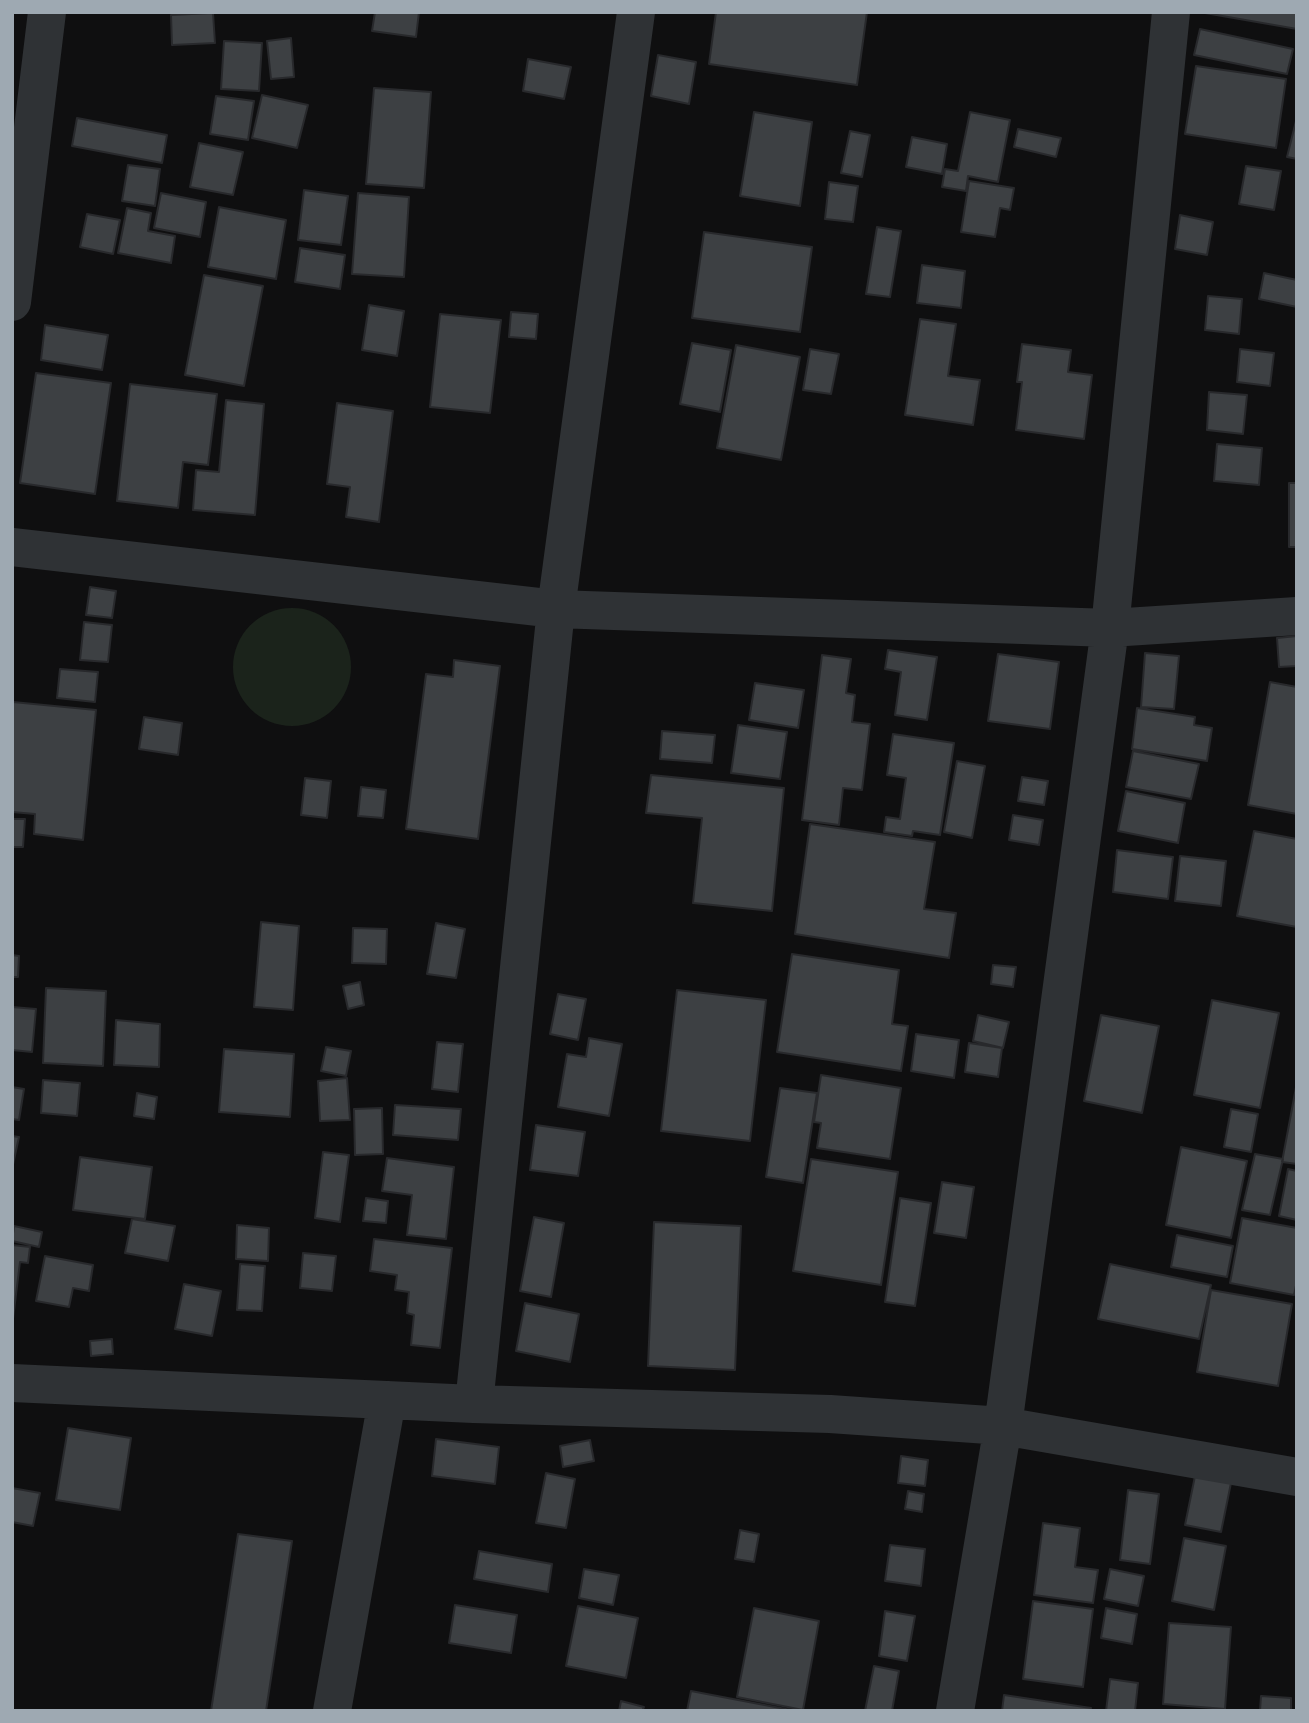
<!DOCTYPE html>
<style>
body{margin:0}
#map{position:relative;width:1309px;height:1723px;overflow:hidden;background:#0f0f10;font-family:"Public Sans",sans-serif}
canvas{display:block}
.frame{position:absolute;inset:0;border:14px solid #9ea9b2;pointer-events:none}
</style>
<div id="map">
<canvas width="1309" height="1723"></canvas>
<div class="frame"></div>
</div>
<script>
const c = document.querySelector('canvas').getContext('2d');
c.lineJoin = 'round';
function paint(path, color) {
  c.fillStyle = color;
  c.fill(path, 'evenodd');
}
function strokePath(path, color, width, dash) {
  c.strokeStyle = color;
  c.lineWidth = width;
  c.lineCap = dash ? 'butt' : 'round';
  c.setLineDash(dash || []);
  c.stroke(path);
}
const green = new Path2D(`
 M233 667a59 59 0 1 1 118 0a59 59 0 1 1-118 0Z`);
const building = new Path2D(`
 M375,12h44l-3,25 -44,-6z
 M716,12h151l-10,73 -148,-21z
 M1206,12h91v17l-92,-16z
 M213,13l2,30 -43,2 -1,-30z
 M1200,29l93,20 -6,25 -93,-19z
 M291,38l3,39 -23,2 -4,-38z
 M224,41l38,2 -3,48 -38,-2z
 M658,55l38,7 -7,42 -38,-8z
 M528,59l43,8 -7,32 -41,-8z
 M1196,66l90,13 -10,69 -91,-14z
 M374,88l57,4 -7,96 -58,-4z
 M262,95l46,10 -11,43 -45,-10z
 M216,96l38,5 -6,39 -38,-6z
 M754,112l58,10 -12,84 -60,-10z
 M970,112l40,8 -12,62 -30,-6 -2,15 -24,-4 3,-18 13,2z
 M1297,117v42l-10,-2z
 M77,118l90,17 -5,28 -90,-17z
 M1018,129l43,9 -5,19 -42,-10z
 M850,131l20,4 -8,42 -21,-4z
 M912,137l35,7 -5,30 -36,-7z
 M199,143l44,9 -10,43 -43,-8z
 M128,165l32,4 -5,37 -33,-5z
 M1246,166l35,5 -7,39 -35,-6z
 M969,181l45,7 -4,22 -10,-2 -5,29 -34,-5z
 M829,182l29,4 -5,36 -28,-3z
 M304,190l44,6 -7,49 -43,-5z
 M161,193l45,9 -6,35 -46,-9z
 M358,193l51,4 -5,80 -52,-3z
 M219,207l67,13 -10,59 -68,-12z
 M127,208l24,5 -3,18 27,5 -4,27 -53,-10z
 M87,214l33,6 -7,34 -33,-7z
 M1180,215l33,7 -6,33 -32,-6z
 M877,227l24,4 -11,66 -24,-3z
 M704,232l108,15 -12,85 -108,-14z
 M300,248l45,7 -5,34 -45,-7z
 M922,265l43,6 -4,37 -44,-5z
 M1264,273l33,7v27l-38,-8z
 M204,275l59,11 -19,100 -59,-11z
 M1208,296l34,3 -3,35 -34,-4z
 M369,305l35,6 -7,45 -35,-6z
 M511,312l27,2 -2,25 -27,-2z
 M440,314l61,6 -11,93 -60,-6z
 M920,319l36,5 -8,52 32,4 -7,45 -68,-10z
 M45,325l63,10 -6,35 -61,-10z
 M692,343l39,7 -11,62 -40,-8z
 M1022,344l49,6 -3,22 24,3 -8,64 -68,-9 6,-48h-5z
 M736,345l64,12 -19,103 -64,-12z
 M810,349l29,5 -8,40 -28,-4z
 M1240,349l34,4 -4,33 -33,-4z
 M36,373l75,10 -16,111 -75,-11z
 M130,384l87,10 -9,71 -25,-3 -5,46 -61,-7z
 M1209,392l38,3 -4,39 -36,-4z
 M226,400l38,4 -9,111 -62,-5 3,-40 23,2z
 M337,403l56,8 -14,111 -33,-5 4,-30 -23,-3z
 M1217,444l45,4 -3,37 -45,-4z
 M1289,483h8v64h-8z
 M90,587l26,4 -4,27 -26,-3z
 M84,622l28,3 -4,37 -28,-2z
 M1297,636v30l-18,1 -2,-29z
 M888,650l49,7 -10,63 -32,-5 6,-43 -16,-3z
 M1145,653l34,3 -5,53 -33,-2z
 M998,654l61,8 -9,67 -62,-8z
 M822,655l29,4 -5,34 9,2 -3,27 18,2 -8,66 -19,-2 -4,37 -37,-5z
 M454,660l46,6 -22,173 -72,-10 20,-155 27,3z
 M60,669l38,3 -3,30 -38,-4z
 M1270,682l27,5v127l-49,-9z
 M755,683l49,7 -6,38 -49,-8z
 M13,702l83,8 -13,130 -49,-6 1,-20 -23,-2z
 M1137,708l58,9 -1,8 18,3 -5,33 -75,-12z
 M144,717l38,6 -4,32 -39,-6z
 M738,725l49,7 -7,47 -49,-6z
 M662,731l53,4 -3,28 -52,-4z
 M893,734l61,9 -14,92 -27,-4 -1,5 -28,-4 2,-15 14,2 6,-41 -19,-3z
 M1133,751l66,13 -8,35 -65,-12z
 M957,761l28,5 -13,72 -28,-6z
 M651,775l133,13 -12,123 -79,-8 9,-85 -56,-5z
 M1022,777l26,4 -4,24 -26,-4z
 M305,778l26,3 -4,37 -26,-3z
 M361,787l25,3 -3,28 -25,-2z
 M1126,791l59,12 -7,40 -60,-12z
 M1013,815l30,5 -4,25 -30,-5z
 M12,819h13l-2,28h-11z
 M810,824l125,18 -11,67 32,4 -7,45 -154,-24z
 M1254,831l43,8v88l-60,-11z
 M1117,850l56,7 -5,42 -55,-7z
 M1180,856l46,5 -5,45 -46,-5z
 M261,922l38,4 -6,84 -39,-3z
 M436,923l29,6 -9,49 -29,-4z
 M353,928l34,1 -1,35 -34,-1z
 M792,954l107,16 -7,54 16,2 -7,45 -124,-19z
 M12,955l7,1 -1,21h-6z
 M993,965l23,2 -3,20 -22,-3z
 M360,982l4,23 -16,4 -5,-23z
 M46,988l60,3 -3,75 -60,-3z
 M677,990l89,10 -16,141 -89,-10z
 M558,994l28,5 -8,41 -28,-6z
 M1212,1000l67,13 -19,95 -66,-13z
 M12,1007l24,2 -4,43 -20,-2z
 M978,1015l31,7 -6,26 -30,-7z
 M1101,1015l58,11 -17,87 -58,-12z
 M116,1020l44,4 -1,43 -45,-2z
 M916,1034l43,6 -5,38 -43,-7z
 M589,1038l33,6 -13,72 -51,-9 9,-53 19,3z
 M437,1042l26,2 -5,48 -26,-3z
 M969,1043l33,5 -4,29 -33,-5z
 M326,1047l25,4 -5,25 -25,-5z
 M224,1049l70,5 -4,63 -71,-5z
 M821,1075l80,13 -11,71 -73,-11 4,-25 -7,-1z
 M347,1078l3,42 -30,1 -2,-40z
 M43,1080l37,3 -3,33 -36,-3z
 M1297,1082v82l-15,-2z
 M12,1087l12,2 -5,31 -7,-1z
 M780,1088l37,5 -14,90 -37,-6z
 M137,1093l20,4 -3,22 -20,-3z
 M395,1105l66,4 -3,31 -65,-5z
 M382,1108l1,46 -28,1 -1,-46z
 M1231,1109l27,5 -7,38 -27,-5z
 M536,1125l49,7 -7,44 -48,-6z
 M12,1136l7,1 -7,32z
 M1181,1147l66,14 -16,77 -65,-13z
 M323,1152l26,3 -9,67 -25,-4z
 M1255,1154l28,5 -13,56 -28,-5z
 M80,1157l72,10 -7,52 -72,-9z
 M387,1158l67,9 -8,72 -39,-4 5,-40 -30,-4z
 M811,1159l87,13 -17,113 -88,-14z
 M1288,1169l9,2v49l-18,-4z
 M942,1182l32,5 -8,51 -32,-5z
 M366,1198l22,3 -2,22 -23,-2z
 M900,1198l31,5 -16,103 -30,-4z
 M534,1217l30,6 -13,74 -31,-6z
 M1242,1218l55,10v53l-3,14 -64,-12z
 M132,1219l43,7 -7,35 -43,-8z
 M654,1222l87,4 -6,144 -87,-4z
 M237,1225l32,3 -1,33 -32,-2z
 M14,1226l28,6 -3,15 -27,-6z
 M1177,1235l56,11 -6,31 -56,-10z
 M374,1239l78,9 -12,100 -29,-3 3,-30 -7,-2 2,-21 -14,-2 2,-15 -27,-4z
 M12,1245l18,2 -2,16 -8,-1 -8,65z
 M303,1253l33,3 -4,35 -32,-3z
 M45,1256l48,9 -4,26 -16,-3 -4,19 -33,-6z
 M240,1264l25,2 -3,45 -25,-1z
 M1110,1264l101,21 -12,54 -101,-20z
 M184,1284l37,7 -9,45 -37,-7z
 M1211,1290l81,14 -14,82 -81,-14z
 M525,1303l54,11 -9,48 -54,-11z
 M112,1339l1,15 -22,2 -1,-15z
 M68,1428l63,10 -11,72 -64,-10z
 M436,1439l63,8 -4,37 -63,-8z
 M590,1440l4,21 -31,6 -3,-21z
 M901,1456l27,4 -3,26 -27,-3z
 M546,1473l29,6 -9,49 -30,-5z
 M1195,1476l36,7 -10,49 -36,-7z
 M12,1488l28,5 -7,33 -21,-4z
 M1128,1490l31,4 -9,70 -30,-4z
 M908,1491l16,3 -2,18 -17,-3z
 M1043,1523l37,5 -5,39 23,3 -5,33 -59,-8z
 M740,1530l19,4 -5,28 -19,-3z
 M238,1534l54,7 -26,170h-55z
 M1184,1538l42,8 -12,64 -42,-9z
 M890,1545l35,4 -4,37 -36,-5z
 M479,1551l73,13 -4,28 -74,-13z
 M584,1569l35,6 -6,30 -34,-7z
 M1110,1569l34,7 -6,30 -34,-7z
 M1033,1601l60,8 -10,78 -60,-8z
 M455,1605l62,10 -6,38 -62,-10z
 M578,1606l60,12 -12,60 -60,-12z
 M754,1608l65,13 -16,89 -66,-13z
 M1106,1608l31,6 -5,30 -31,-6z
 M885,1611l30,5 -8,45 -28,-5z
 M1169,1623l62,4 -6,82 -62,-5z
 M874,1666l25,5 -7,40h-27z
 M1110,1679l28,4 -3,28h-29z
 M691,1691l105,20h-109z
 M1004,1695l87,13 -1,3h-88z
 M1261,1696l30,2v13h-31z
 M621,1701l23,6 -2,4h-23z`);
const minor = new Path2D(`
 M12,302l35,-290
 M12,547l544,62 554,19 187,-12
 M12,1383l462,21 356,10 173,12 294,51
 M474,1404l82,-795 80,-597
 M332,1711l55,-311
 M955,1711l48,-285 107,-798 61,-616`);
paint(green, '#1b231b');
paint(building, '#3d4043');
strokePath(building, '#28292c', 2);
strokePath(minor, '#2f3235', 38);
</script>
